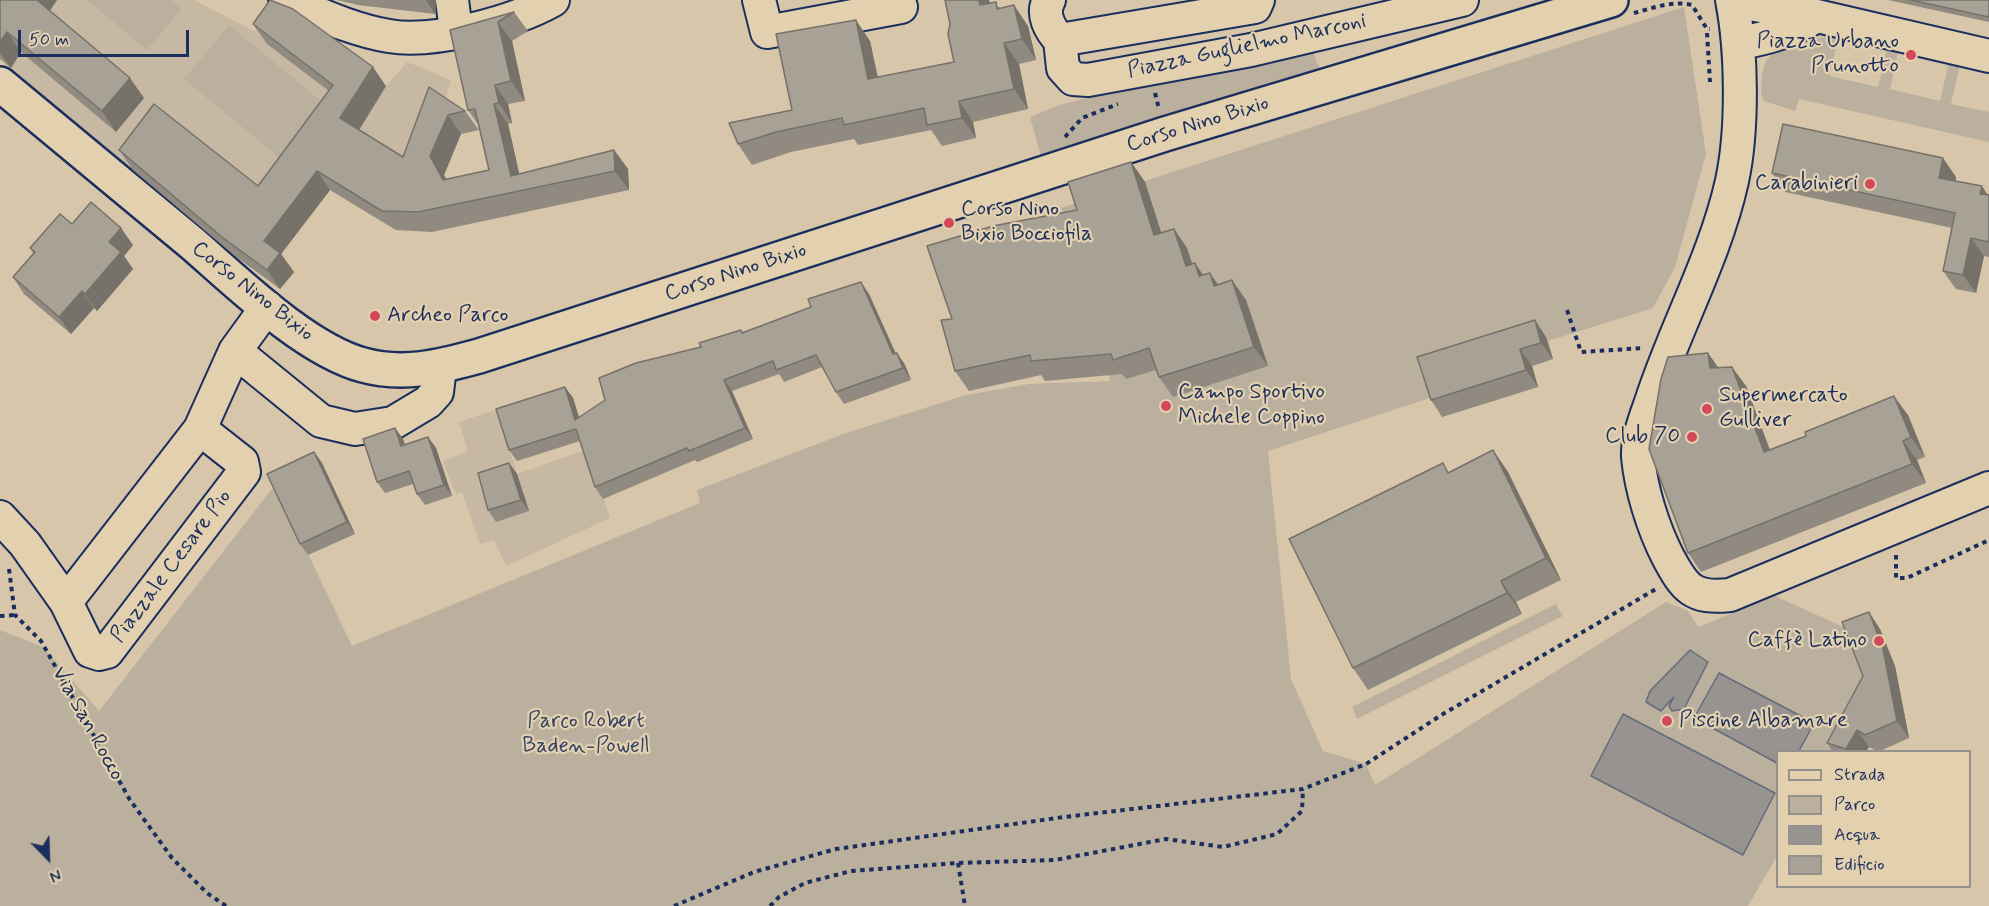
<!DOCTYPE html>
<meta charset="utf-8">
<style>
body{margin:0}
#map{position:relative;width:1989px;height:906px;overflow:hidden;background:#d7c6a9;font-family:Mynerve,sans-serif}
canvas{display:block}
.legend{position:absolute;left:1776px;top:750px;width:195px;height:138px;box-sizing:border-box;background:#e3d0ae;border:2px solid #93908e;margin:0;padding:8px 10px;list-style:none;font-size:18px;color:#1b2f5e}
.legend li{display:flex;align-items:center;gap:12px;height:30px}
.legend b{width:30px;border:2px solid #93908e}
.north{position:absolute;left:18px;top:828px;width:60px;height:60px;-webkit-text-stroke:4px #e3d0ae;paint-order:stroke;rotate:157deg;font-size:16px;font-weight:700;line-height:24px;text-align:center;color:#1b2f5e}
.north::after{content:'';display:block;margin:auto;width:21px;height:27px;background:#1b2f5e;clip-path:polygon(50% 0,100% 100%,50% 72%,0 100%)}
.scale{position:absolute;left:18px;top:30px;width:171px;height:27px;box-sizing:border-box;border:3px solid #1b2f5e;border-top:0;padding-left:8px;font-size:18px;line-height:21px;white-space:nowrap;color:#1b2f5e;-webkit-text-stroke:4px #e3d0ae;paint-order:stroke}
</style>
<div id="map">
<canvas width="1989" height="906"></canvas>
<ul class="legend">
<li><b style="height:8px;background:#e3d0ae"></b>Strada</li>
<li><b style="height:16px;background:#bbb09e"></b>Parco</li>
<li><b style="height:16px;background:#979390"></b>Acqua</li>
<li><b style="height:16px;background:#a8a196"></b>Edificio</li>
</ul>
<div class="north">N</div>
<div class="scale">50 m</div>
</div>
<script>
const c = document.querySelector('canvas').getContext('2d');
c.lineJoin = 'round';
function paint(path, color) {
  c.fillStyle = color;
  c.fill(path, 'evenodd');
}
function strokePath(path, color, width, dash) {
  c.strokeStyle = color;
  c.lineWidth = width;
  c.lineCap = dash ? 'butt' : 'round';
  c.setLineDash(dash || []);
  c.stroke(path);
}
function label(font, color, halo, rows, align = 'center') {
  c.font = font + ' Mynerve,sans-serif';
  c.lineWidth = 4.5;
  c.setLineDash([]);
  c.textBaseline = 'middle';
  c.strokeStyle = halo;
  c.fillStyle = color;
  for (const [text, x, y, turn = 0] of rows) {
    c.save();
    c.translate(x, y);
    c.rotate((+turn || 0) * Math.PI / 180);
    c.textAlign = isNaN(turn) ? turn : align;
    if (halo) c.strokeText(text, 0, 0);
    c.fillText(text, 0, 0);
    c.restore();
  }
}
const built = new Path2D(`
 M57,0h137l60,31 11,-14 121,69 21,-24 30,12 14,7 -8,25 -12,68 -35,56 -66,-40 -53,70 17,12 -14,17 -148,-118 -121,-103z
 M498,409l19,65 71,-25 22,69 -104,48 -12,-26 -14,4 -18,-52 -6,2 -13,-33 25,-10 -9,-29z`);
const green = new Path2D(`
 M87,0h83l11,9 -34,41z
 M1684,7l22,147 -31,113 -22,41 -105,33 5,18 -21,7 6,21 -96,30 -6,-21 -168,55 23,228 32,72 43,13 9,21 291,-183 22,9 10,16 77,-31 75,34 25,61 -36,60 -61,1 -1,104 -29,50h-1748v-276l43,17 56,64 176,-226 77,161 348,-143 -3,-13 149,-57 120,-38 63,-11 81,-3 -49,-173z
 M229,25l103,85 -45,54 -103,-85z
 M1839,35l-10,41 49,11 10,-43 11,3 -9,42 50,12 9,-39 11,3 -9,39 38,8v30l-190,-43 -4,12 -31,-10c-4,-7 -3,-14 -2,-22 2,-41 45,-38 77,-44z
 M1312,50l8,19 -279,87 -11,-39 30,-12 193,-51z
 M1556,604l7,12 -206,103 -5,-12z`);
const water = new Path2D(`
 M1690,650l18,12 -24,47 -12,2 -3,-5 5,-9 -13,14 -15,-9 4,-11z
 M1719,673l95,50 -15,28 -21,1 -1,11 -83,-45z
 M1623,714l152,79 -32,62 -152,-79z`);
const path = new Path2D(`
 M1634,13c19,-5 39,-13 58,-8l15,24h3
 M1707,33l3,49
 M1155,93l4,16
 M1065,137l17,-19 36,-14
 M1567,310l14,42 63,-4
 M1896,555v23h11l82,-38
 M9,569l6,46 26,26 89,159 42,58 35,35 19,13
 M0,616l15,-1
 M958,863l7,43
 M674,906l80,-34 82,-23 228,-32 239,-28 63,-25 77,-50 213,-125
 M770,906l9,-9 26,-14 46,-12 107,-8 97,-3 111,-21 57,8 54,-13 25,-23 1,-22`);
const minor = new Path2D(`
 M285,0c34,14 68,30 104,36 44,8 125,-14 164,-36
 M452,0l4,31
 M759,0l8,32 134,-25
 M1049,0c-8,14 1,30 11,40
 M1258,0l-3,7 -195,33 3,28 10,11 15,1 163,-30 211,-50
 M1732,0c10,51 11,130 0,181 -17,76 -56,145 -80,218 -6,18 -15,39 -14,58 3,32 15,71 30,100 17,32 25,42 62,38l259,-107
 M1733,1l84,15 172,40
 M1740,43c29,-5 51,-12 77,-27
 M235,351l86,70 34,8 38,-6 35,-21 9,-10 3,-25
 M0,517l25,27 41,58 24,49 9,3 8,-2 137,-180 -2,-10 -42,-33
 M66,602l134,-173 35,-78 32,-44`);
const major = new Path2D(`
 M0,84c64,53 129,107 193,160 45,39 112,105 170,121 40,11 76,2 116,-9l686,-222 446,-134`);
const wall = new Path2D(`
 M0,0h57l-7,11 94,87 -28,34 -95,-80 -10,16 -11,-9z
 M337,0h99l-1,14 -77,-9z
 M945,0h44l1,3 11,5 27,18 8,34 -17,4 9,45 -55,13 3,16 -34,8 -11,-16 -73,15 -4,-6 -63,13 -39,13 -14,-21 54,-34 78,-69 8,36 76,-15 -4,-38z
 M1888,0h101v22z
 M514,12l14,19 -16,10 13,60 -17,3 4,19 -4,1 11,50 95,-24 14,19 1,21 -197,42 -36,-2 -66,-40 -49,64 13,18 -14,17 -45,-33 -102,-86 -14,-20 139,36 71,-95 -62,-47 -14,-20 133,62 -27,44 44,27 26,-70 36,24 14,19 -18,4 -17,41 2,4 43,-9 -10,-44 -11,-16 -18,-80z
 M1131,162l14,20 16,50 13,-3 13,19 5,16 3,-1 8,12 15,9 28,16 22,66 -95,31 -14,-20 -3,-7 -30,9 -4,-5 -77,7 -4,-6 -72,16 -14,-20 -3,-52 125,-109z
 M1772,173l184,4 -1,4 34,14v62l-5,-1 -8,37 -20,-4 -13,-18 9,-43 -167,-36z
 M72,224l61,21 -9,11 9,13 -36,42 -3,-3 -23,26 -47,-40 -11,-17 20,-24 -3,-5z
 M869,294l26,59h2l8,12 6,15 -67,24 -8,-12 -14,-25 -38,15 -5,-8 -47,17 21,48 -56,23 -2,-2 -92,39 -8,-12 -15,-46 -63,20 -8,-11 56,-63 8,11 6,19 122,-70 40,-17 2,2z
 M1546,337l7,22 -21,7 6,21 -96,30 -11,-17 -14,-43z
 M1708,353l10,15 28,18 24,64 138,-35 17,42 -8,3 9,23 -225,89 -13,-19z
 M395,428l8,11 2,6 23,-8 8,11 16,48 -27,9 -8,-11 -4,-10 -28,9 -8,-11z
 M1493,450l15,22 53,108 -45,22 6,12 -154,76 -15,-22 96,-196z
 M314,452l8,11 33,71 -47,21 -8,-11z
 M509,463l8,11 12,37 -33,11 -8,-12z
 M1880,629l15,37 14,72 -31,14 -9,-5 -3,5h-33l-6,-9 36,-67z`);
const shadedWall = new Path2D(`
 M35,0h22l-11,16z
 M426,0h10l-1,14z
 M979,0h10l6,25 -15,-20z
 M1014,5l14,21 8,34 -14,-21z
 M856,20l14,21 12,59 -14,-21z
 M498,22l14,19 13,60 -14,-20z
 M7,32l14,20 -10,16 -11,-15v-11z
 M1004,43l15,21 9,45 -14,-20z
 M373,67l13,19 -32,52 -14,-20z
 M130,78l14,20 -28,34 -14,-21z
 M495,85l13,19 4,19 -13,-20z
 M959,101l14,21 3,16 -14,-20z
 M494,104l14,20 15,66 -12,-14z
 M448,115l13,19 -17,41 13,24 -14,-19 -13,-24z
 M614,150l14,19 1,21 -14,-19z
 M1943,158l13,19 -4,19 -13,-18z
 M1131,162l14,20 23,72 -14,-19z
 M317,171l13,19 -49,64 13,18 -14,17 -13,-19 -3,-29z
 M1982,186l7,11 -9,-3z
 M121,228l12,17 -9,11 9,13 -36,42 -12,-17 24,-52z
 M1174,229l13,19 12,37 -13,-19z
 M1971,238l13,18 -8,37 -13,-18z
 M1195,263l13,20 -9,-7z
 M1210,273l14,20 -10,-7z
 M1232,280l14,20 22,66 -14,-19z
 M861,282l8,12 32,71 -8,-11z
 M82,291l12,17 -23,26 -12,-17z
 M1535,320l11,17 7,22 -12,-16z
 M1520,349l12,17 6,21 -12,-17z
 M897,353l8,12 6,15 -8,-12z
 M1708,353l14,20 -12,-5z
 M1732,367l14,19 32,86 -14,-20z
 M724,380l8,11 21,48 -8,-11z
 M565,387l8,11 10,33 -8,-11z
 M1894,396l14,19 17,42 -14,-20z
 M395,428l8,11 6,19 -8,-12z
 M428,437l8,11 16,48 -8,-11z
 M1903,441l14,19 9,23 -14,-19z
 M1493,450l15,22 53,108 -15,-22z
 M314,452l8,11 33,71 -8,-12z
 M509,463l8,11 12,37 -8,-11z
 M1501,581l15,21 6,12 -15,-21z
 M1869,612l11,17 15,37 14,72 -12,-17z
 M1857,730l12,17 -3,5h-19l-1,-3z`);
const building = new Path2D(`
 M0,0h37l93,78 -28,33 -95,-79 -7,10z
 M270,0l23,9 80,58 -33,51 63,39 26,-70 36,24 -17,4 -18,41 13,24 46,-10 -14,-61 -7,1 -18,-80 64,-18 -16,10 13,59 -16,4 4,18 -5,1 17,72 103,-26 1,21 -197,41 -36,-1 -65,-40 -53,70 16,12 -13,17 -45,-33 -103,-87 35,-46 104,82 75,-101 -80,-61z
 M945,0h34l1,5 16,-3 1,7 17,-4 8,34 -18,4 10,46 -55,12 3,17 -35,7 -3,-17 -80,17 -2,-7 -66,14 -38,12 -9,-21 63,-13 -16,-76 80,-14 12,59 86,-17 -6,-28 2,-10z
 M1911,0h78v17z
 M1783,124l160,34 -4,20 43,8 -2,8 9,1v47l-18,-4 -8,37 -20,-4 12,-58 -183,-40z
 M1131,162l23,73 20,-6 12,37 9,-3 4,13 11,-3 4,13 18,-6 22,67 -95,30 -10,-29 -36,12 -2,-6 -80,7 -1,-6 -75,16 -14,-51 11,-1 -25,-73 66,-20 84,-16 -9,-28z
 M91,202l30,26 -12,14 12,10 -36,42 -3,-3 -23,26 -46,-40 22,-25 -5,-4 30,-34 12,10z
 M861,282l32,72 4,-1 6,15 -67,24 -20,-37 -40,15 -3,-9 -49,19 21,48 -56,23 -2,-3 -92,39 -19,-58 -67,21 -13,-41 69,-22 10,33 30,-20 -6,-22 37,-15 65,-16 -2,-4 42,-13 1,3 69,-26 -3,-8z
 M1535,320l6,23 -21,6 6,21 -95,30 -14,-43z
 M1708,353l2,15 22,-1 32,85 42,-16 -1,-4 89,-36 17,41 -8,4 9,23 -224,89 -39,-104 12,-70 7,-22z
 M395,428l6,18 27,-9 16,48 -27,9 -8,-23 -32,11 -14,-43z
 M1493,450l53,108 -45,23 6,12 -154,75 -64,-129 154,-76 5,10z
 M314,452l33,70 -47,22 -33,-70z
 M509,463l12,37 -33,10 -10,-37z
 M1869,612l14,37 14,72 -32,14 -8,-5 -11,19 -19,-6 36,-67 -21,-54z`);
const markers = [
 [1911,55,6,"#d1495b"],
 [1870,184,6,"#d1495b"],
 [949,223,6,"#d1495b"],
 [375,316,6,"#d1495b"],
 [1166,406,6,"#d1495b"],
 [1707,409,6,"#d1495b"],
 [1692,437,6,"#d1495b"],
 [1879,641,6,"#d1495b"],
 [1667,721,6,"#d1495b"]
];
const poiNames = [
 ["Piazza Urbano",1899,42,"right"],
 ["Prunotto",1899,67,"right"],
 ["Carabinieri",1858,184,"right"],
 ["Corso Nino",961,210],
 ["Bixio Bocciofila",961,235],
 ["Archeo Parco",387,316],
 ["Campo Sportivo",1178,393],
 ["Michele Coppino",1178,418],
 ["Supermercato",1719,396],
 ["Gulliver",1719,421],
 ["Club 70",1680,437,"right"],
 ["Caffè Latino",1867,641,"right"],
 ["Piscine Albamare",1679,721]
];
const streetNames = [
 ["Piazza Guglielmo Marconi",1247,47,-12],
 ["Corso Nino Bixio",1198,125,-17],
 ["Corso Nino Bixio",736,273,-18],
 ["Corso Nino Bixio",252,292,38],
 ["Piazzale Cesare Pio",172,567,-53],
 ["Via San Rocco",87,724,61]
];
const parkNames = [
 ["Parco Robert",586,722],
 ["Baden-Powell",586,747]
];
paint(built, '#c6b8a2');
paint(green, '#bbb09e');
paint(water, '#979390');
strokePath(water, '#656b7c', 1.5);
strokePath(minor, '#1b2f5e', 36);
strokePath(major, '#1b2f5e', 38);
strokePath(path, '#1b2f5e', 4, [4.5, 4.5]);
strokePath(minor, '#e3d0ae', 32);
strokePath(major, '#e3d0ae', 33);
paint(wall, '#908a81');
paint(shadedWall, '#767169');
paint(building, '#a8a196');
strokePath(building, '#767169', 1.5);
for (const [x, y, r, color] of markers) {
  const dot = new Path2D();
  dot.arc(x, y, r, 0, 2 * Math.PI);
  c.fillStyle = color;
  c.fill(dot);
  strokePath(dot, '#e3d0ae', 2);
}
label('22px', '#1b2f5e', '#e3d0ae', poiNames, 'left');
label('22px', '#1b2f5e', '#e3d0ae', streetNames);
label('22px', '#334268', '#e3d0ae', parkNames);
</script>
